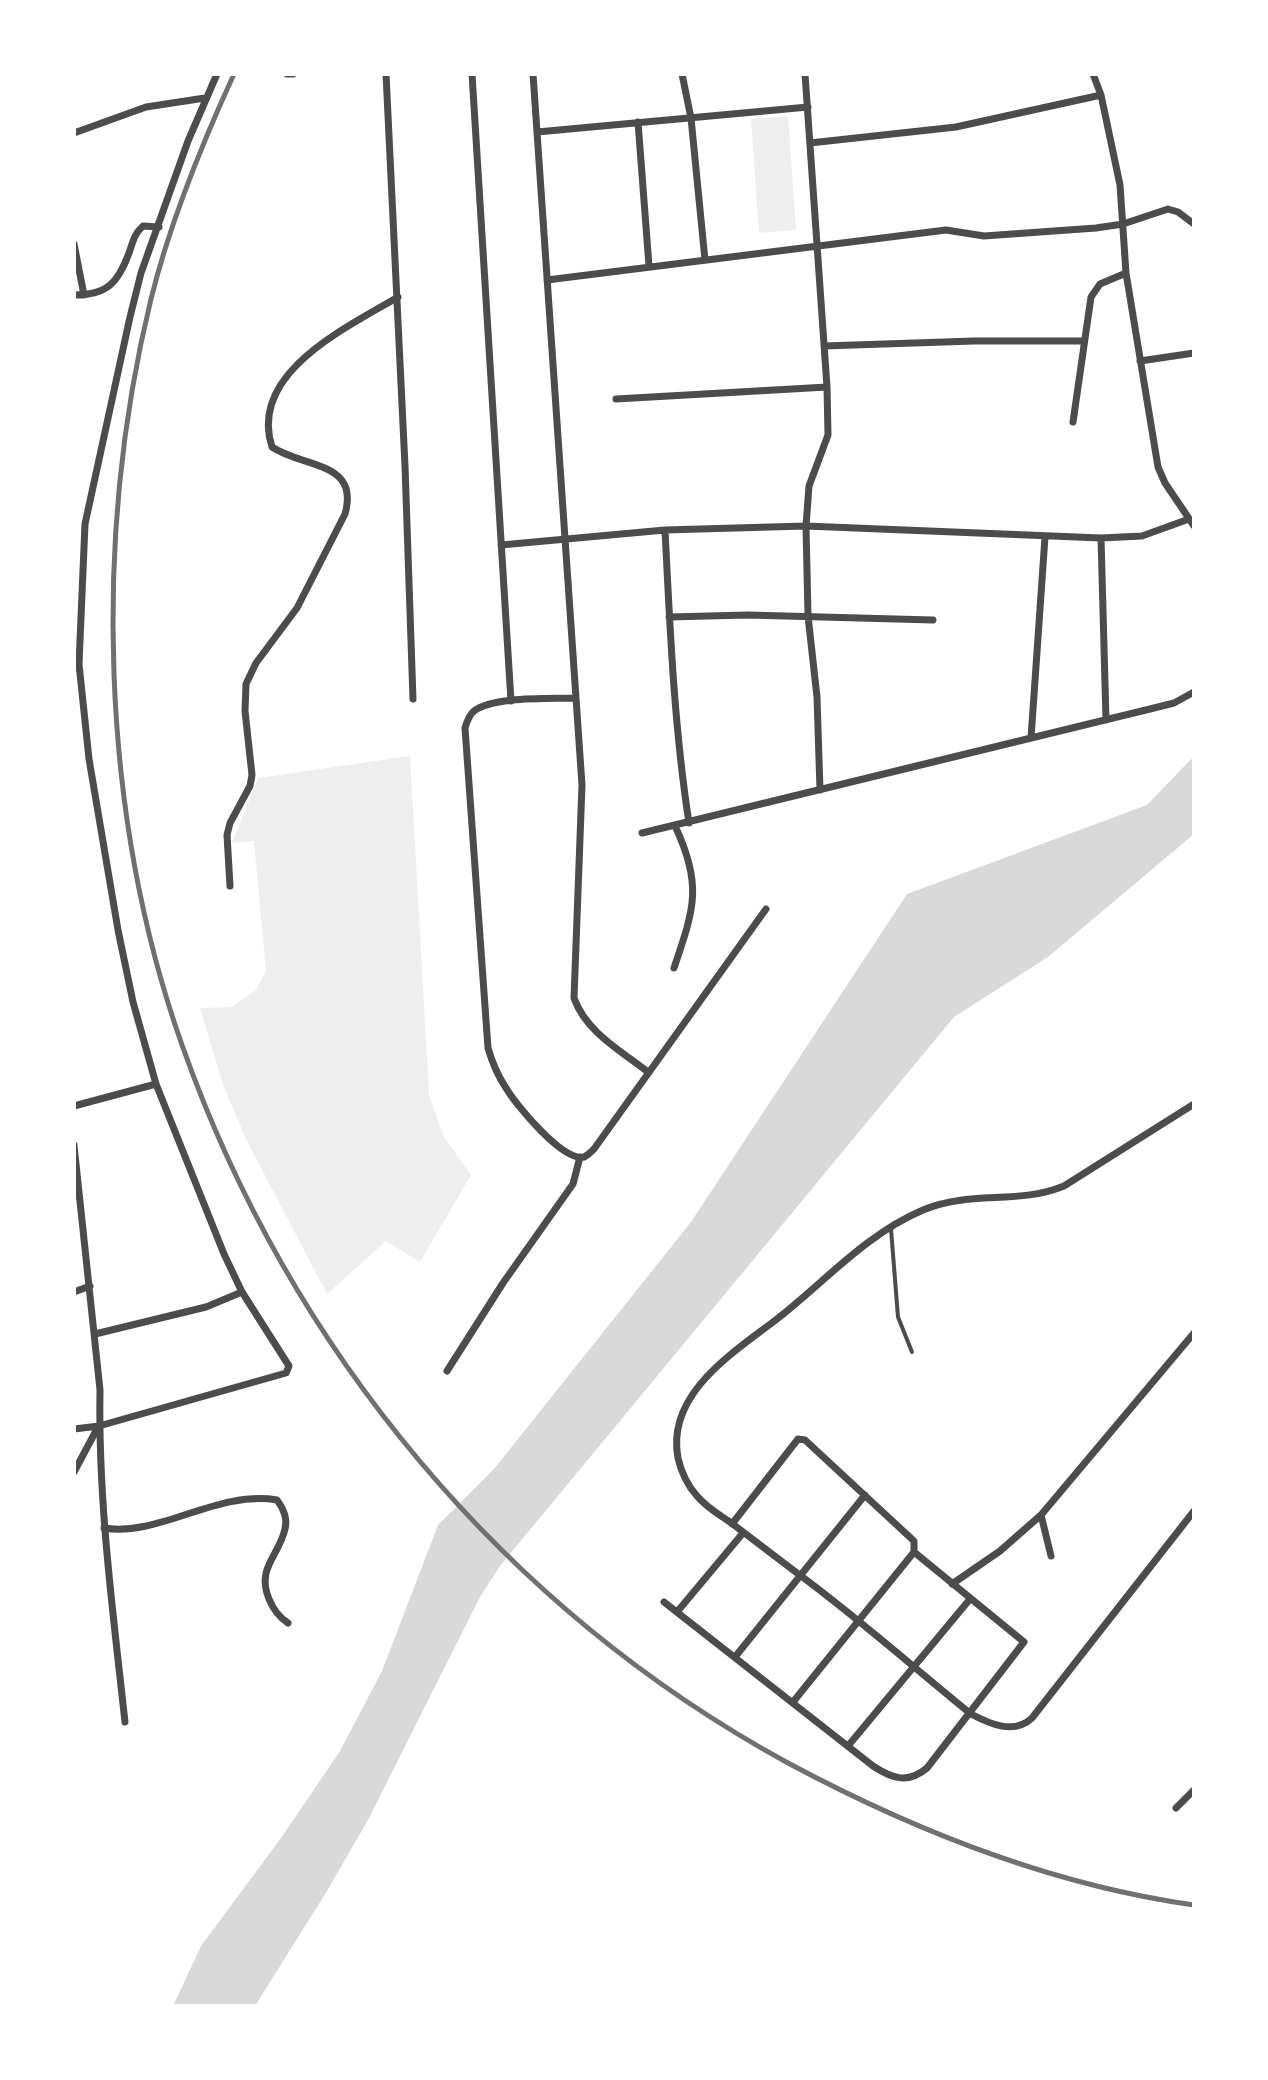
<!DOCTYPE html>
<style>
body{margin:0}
#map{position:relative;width:1268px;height:2080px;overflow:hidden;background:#fff;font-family:Manrope,sans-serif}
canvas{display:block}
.frame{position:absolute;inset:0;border:76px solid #fff;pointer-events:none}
</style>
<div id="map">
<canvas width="1268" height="2080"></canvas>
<div class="frame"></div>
</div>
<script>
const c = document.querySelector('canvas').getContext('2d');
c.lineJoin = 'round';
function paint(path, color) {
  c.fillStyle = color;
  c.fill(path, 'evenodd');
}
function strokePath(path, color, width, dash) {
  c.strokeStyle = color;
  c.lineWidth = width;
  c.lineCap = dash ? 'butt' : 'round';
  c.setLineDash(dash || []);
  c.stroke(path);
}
const green = new Path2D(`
 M788,116l8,114 -37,3 -8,-114z
 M410,756l19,339 15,42 27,38 -51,87 -34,-21 -59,53 -81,-155 -23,-54 -23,-77 32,-1 24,-17 10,-19 -12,-130 -22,2 26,-65z`);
const water = new Path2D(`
 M1194,756v78l-146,123 -94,60 -454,549 -20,31 -112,223 -41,71 -72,115h-82l28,-60 80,-108 59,-87 42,-80 56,-146 56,-56 197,-247 216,-328 240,-89z`);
const service = new Path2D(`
 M891,1229l7,88 14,35`);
const minor = new Path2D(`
 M287,74h6
 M386,74l19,392 8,233
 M472,74l39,627
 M533,74l49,711 -8,213c12,34 47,53 74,74
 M682,74l9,44 14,142
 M805,74l22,313 1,48 -19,51 -3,40 2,90 9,81 3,93
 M1093,74l8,21 19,90 6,88 32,194 7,16 29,43
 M638,122l11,144
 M537,132l271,-25
 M74,133l72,-26 59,-9
 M810,143l146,-16 145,-32
 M74,244l10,51
 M547,280l399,-50 38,6 112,-8 27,-4 45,-15 10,3 16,12
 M74,295c33,0 44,-12 55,-42 4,-11 5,-19 14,-27l16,1
 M824,346l150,-5h110
 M1140,361l54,-8
 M616,399l211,-12
 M1073,422l18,-125 9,-13 26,-11
 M665,530c5,98 9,196 24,293
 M1101,538l5,182
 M501,545l164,-15 141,-4 295,12 41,-2 47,-17
 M669,617l79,-2 185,5
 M575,698c-25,1 -82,-2 -101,13 -5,4 -7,10 -9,17l23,320c4,14 10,28 18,40 10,17 57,74 78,69 2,-1 8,-6 10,-8l172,-240
 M1031,738l14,-201
 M642,833l508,-124 24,-6 20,-11
 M230,886l-3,-51 3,-12 20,-37 2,-11 -7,-64 1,-27 10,-21 41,-55 48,-94c15,-53 -42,-46 -73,-67 -24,-74 74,-119 126,-150
 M674,968c20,-59 29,-83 1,-142
 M1194,1104l-130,82c-46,19 -94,4 -141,24 -59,25 -100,74 -150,112 -42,32 -107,73 -95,136 3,13 10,28 19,38 9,11 21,18 33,26 22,17 45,34 67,51 60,44 116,94 174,141 19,10 43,21 61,4l162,-207
 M74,1106l82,-22
 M74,1145l26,245c-2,112 13,222 25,332
 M74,1292l16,-6
 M95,1334l111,-27 36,-15
 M447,1371l56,-88 70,-99 7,-27
 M74,1429l25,-3 187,-53 3,-7 -47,-74 -18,-38 -68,-170 -23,-82 -15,-72 -29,-171 -10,-95 6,-140 45,-207 11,-44 47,-132 29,-67
 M74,1472l24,-45
 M1041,1515l10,41
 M104,1528c56,9 112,-38 173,-28 6,8 11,18 8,29 -6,27 -29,39 -16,70 4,10 10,18 19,24
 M952,1584l48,-33 41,-36 153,-182
 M664,1602l209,164c20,13 35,18 54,2l97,-126 -110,-90v-11l-109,-101 -7,-1 -66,85
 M677,1612l66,-79
 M735,1657l130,-162
 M793,1702l121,-150
 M848,1746l122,-147
 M1176,1808l18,-18`);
const rail = new Path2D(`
 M234,74c-33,72 -64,148 -83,225 -58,238 -51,514 31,746 108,305 322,563 606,718 127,68 263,122 406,142`);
paint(green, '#eee');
paint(water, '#d9d9d9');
strokePath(service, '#4c4c4c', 4);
strokePath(minor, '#4c4c4c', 7);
strokePath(rail, '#707070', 5);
</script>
